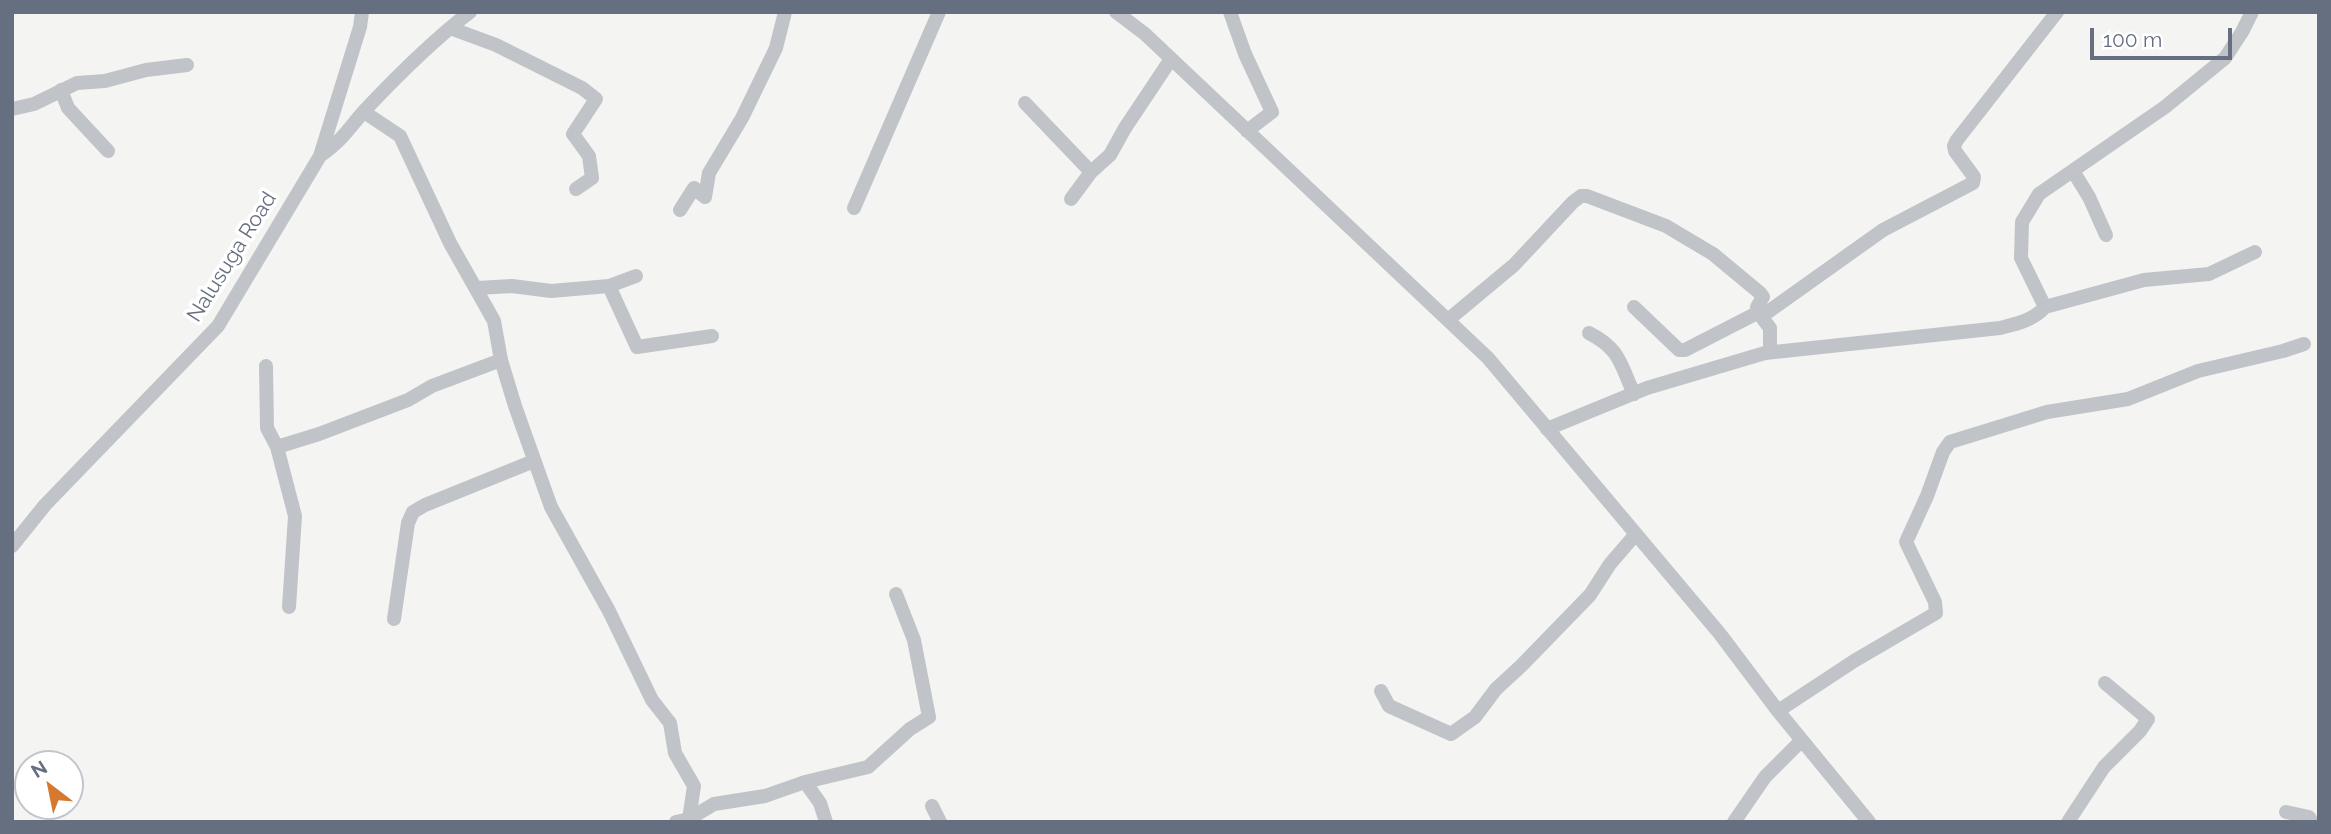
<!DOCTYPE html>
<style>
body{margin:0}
#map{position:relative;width:2331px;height:834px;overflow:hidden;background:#f4f5f2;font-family:Raleway,sans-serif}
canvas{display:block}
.frame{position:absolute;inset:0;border:14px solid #666f80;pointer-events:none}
.north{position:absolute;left:14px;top:750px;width:70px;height:70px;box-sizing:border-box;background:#fff;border:2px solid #c2c5cc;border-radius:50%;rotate:328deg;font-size:19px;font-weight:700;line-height:28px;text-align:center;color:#666f80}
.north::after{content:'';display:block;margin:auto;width:24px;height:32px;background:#d57931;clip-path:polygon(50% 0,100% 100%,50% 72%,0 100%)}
.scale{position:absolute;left:2090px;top:28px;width:142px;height:32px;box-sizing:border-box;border:4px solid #666f80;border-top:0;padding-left:9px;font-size:21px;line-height:24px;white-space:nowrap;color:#666f80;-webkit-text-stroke:5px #fff;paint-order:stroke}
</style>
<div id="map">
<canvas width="2331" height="834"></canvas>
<div class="frame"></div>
<div class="north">N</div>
<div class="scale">100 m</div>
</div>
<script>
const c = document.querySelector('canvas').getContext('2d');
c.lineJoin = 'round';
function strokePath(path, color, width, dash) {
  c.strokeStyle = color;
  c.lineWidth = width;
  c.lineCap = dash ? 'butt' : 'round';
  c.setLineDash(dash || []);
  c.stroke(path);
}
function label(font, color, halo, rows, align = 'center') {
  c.font = font + ' Raleway,sans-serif';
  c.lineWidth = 7;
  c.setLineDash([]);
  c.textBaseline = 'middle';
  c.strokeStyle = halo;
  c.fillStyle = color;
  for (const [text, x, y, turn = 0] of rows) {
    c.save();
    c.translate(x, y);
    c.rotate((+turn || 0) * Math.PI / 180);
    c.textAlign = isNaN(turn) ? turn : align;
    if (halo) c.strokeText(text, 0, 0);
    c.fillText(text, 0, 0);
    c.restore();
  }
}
const minor = new Path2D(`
 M1116,12l29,22 343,324 232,276 58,77 91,111
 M1230,12l15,42 27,58 -25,19
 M450,28l46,17 86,43 14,11 -23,35 16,22 3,22 -16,11
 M61,90l7,18 40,43
 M1025,103l66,69
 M12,109l22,-5 43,-21 28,-2 41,-11 41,-5
 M364,112l36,24 50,107 44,78 7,39 14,46 36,101 58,104 43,89 18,23 5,30 19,33 -5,33 -13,3
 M320,156c23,-16 28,-27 46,-47 33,-35 66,-68 104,-97
 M2073,171l16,26 17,38
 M1071,199l20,-27 19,-17 15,-27 46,-69
 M854,208l85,-196
 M680,210l14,-22 11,9 4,-24 33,-55 34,-70 9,-36
 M609,286l28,61 75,-11
 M477,288l35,-2 39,5 58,-5 27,-10
 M1634,307l45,43h6l74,-38 6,2
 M2045,307l-24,-49 1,-36 17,-28 126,-87 60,-49 17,-26 10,-20
 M1448,320l66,-55 59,-63 8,-6h6l79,30 47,28 47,39 3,4 -6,10 2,5
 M1589,333c31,16 31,30 45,61
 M1770,352v-24l-7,-9 2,-5 118,-84 90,-47 1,-6 -19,-26 -1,-5 3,-6 100,-128
 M266,366l1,62 10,19 42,-13 89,-34 24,-14 69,-26
 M1547,429l100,-41 118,-35 235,-25c16,-4 34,-8 45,-21l99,-27 65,-6 46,-22
 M277,447l18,69 -6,91
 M12,546l33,-41 173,-179 102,-170 40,-129 2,-15
 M394,619l14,-96 5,-11 12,-7 109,-44
 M1381,691l8,15 62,28 24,-17 21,-28 25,-23 69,-71 20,-31 25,-29
 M1778,711l76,-50 82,-48 -1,-11 -29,-60 21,-46 16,-44 7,-10 97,-30 81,-13 70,-28 85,-20 21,-7
 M805,782l63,-15 42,-38 19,-12 -15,-77 -18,-46
 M932,806l8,16
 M2286,812l23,5 3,5
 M692,822l-3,-3 25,-15 51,-8 40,-14 15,21 6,19
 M1734,822l31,-45 33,-33
 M2068,822l36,-55 36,-36 8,-12 -43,-36`);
const streetNames = [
 ["Nalusuga Road",232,257,-58]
];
strokePath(minor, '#c0c3c7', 14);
label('21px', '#666f80', '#fff', streetNames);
</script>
